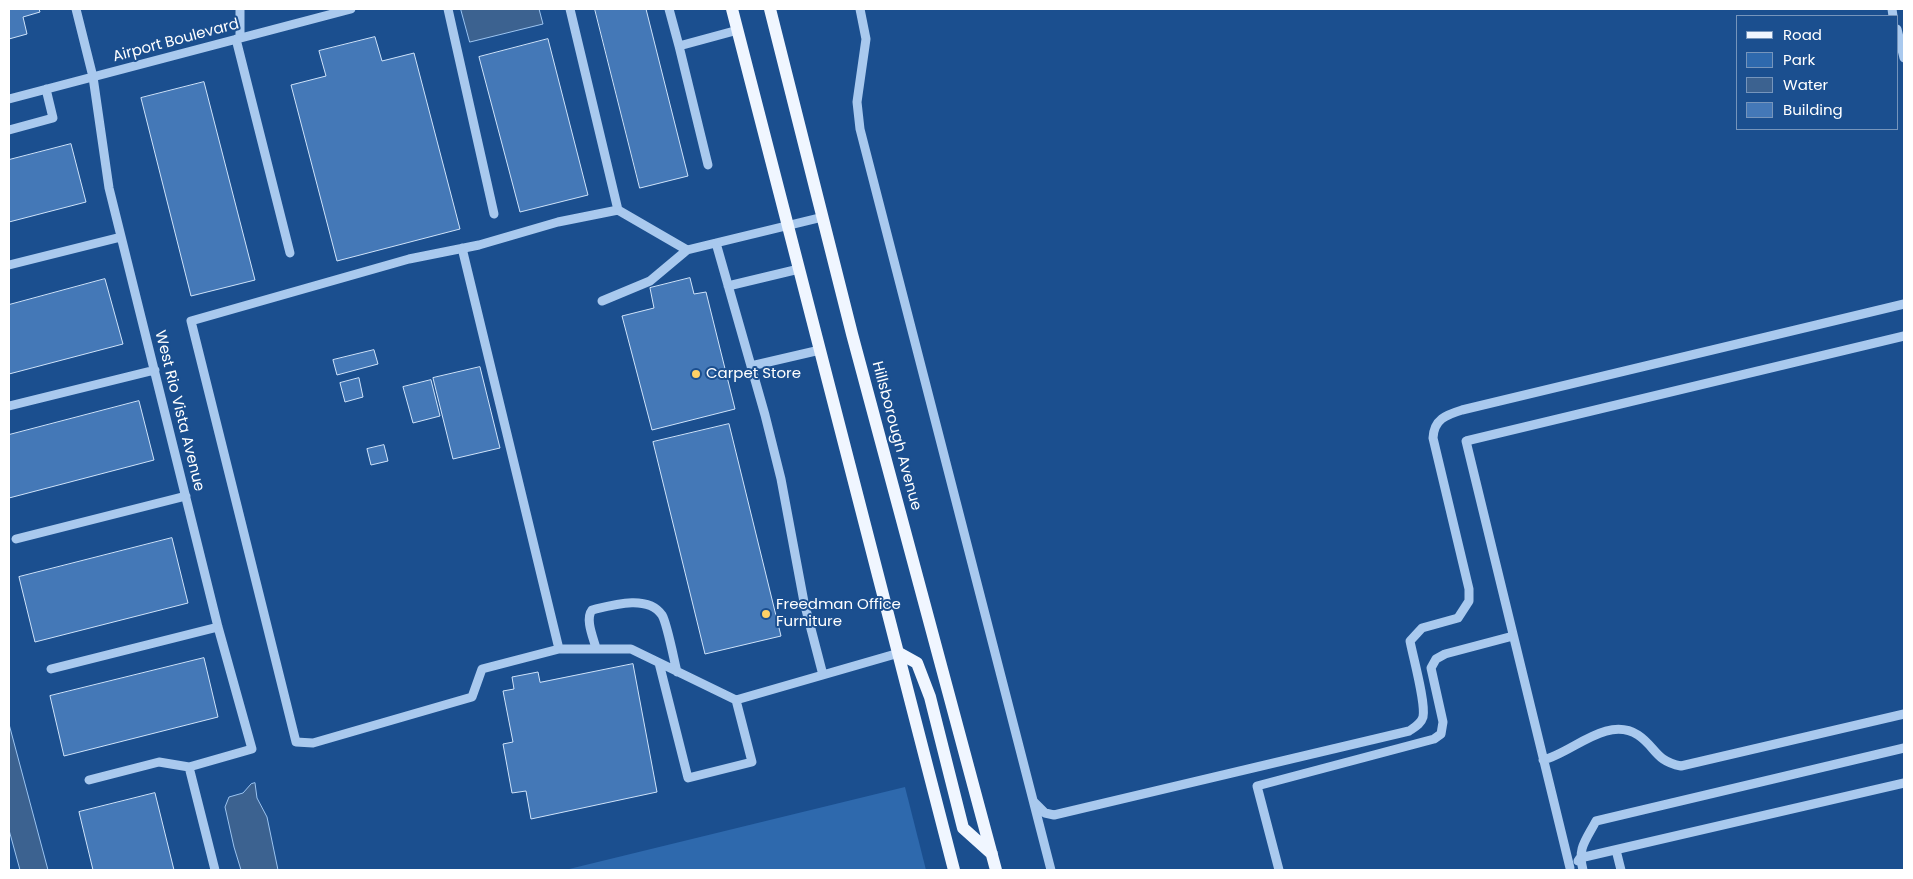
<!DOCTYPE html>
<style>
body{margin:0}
#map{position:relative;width:1913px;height:879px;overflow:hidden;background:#1b4f8f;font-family:Poppins,sans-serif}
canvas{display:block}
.frame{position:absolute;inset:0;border:10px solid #fff;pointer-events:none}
.legend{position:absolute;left:1736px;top:15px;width:162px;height:115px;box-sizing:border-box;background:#1b4f8f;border:1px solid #7695bc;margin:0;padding:6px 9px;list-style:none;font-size:15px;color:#fff}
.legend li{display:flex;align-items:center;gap:10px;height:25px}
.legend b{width:25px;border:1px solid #7695bc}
</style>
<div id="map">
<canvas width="1913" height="879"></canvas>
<div class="frame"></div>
<ul class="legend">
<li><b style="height:6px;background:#f0f6ff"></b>Road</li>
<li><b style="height:14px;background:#2e69ad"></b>Park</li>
<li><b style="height:14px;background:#3c6290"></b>Water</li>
<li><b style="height:14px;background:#4478b7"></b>Building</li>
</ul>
</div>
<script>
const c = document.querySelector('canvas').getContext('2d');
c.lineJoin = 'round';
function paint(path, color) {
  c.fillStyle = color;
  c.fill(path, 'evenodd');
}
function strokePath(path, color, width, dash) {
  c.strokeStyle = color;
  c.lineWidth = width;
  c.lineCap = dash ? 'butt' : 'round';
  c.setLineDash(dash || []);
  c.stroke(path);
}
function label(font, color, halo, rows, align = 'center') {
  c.font = font + ' Poppins,sans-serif';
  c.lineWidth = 4;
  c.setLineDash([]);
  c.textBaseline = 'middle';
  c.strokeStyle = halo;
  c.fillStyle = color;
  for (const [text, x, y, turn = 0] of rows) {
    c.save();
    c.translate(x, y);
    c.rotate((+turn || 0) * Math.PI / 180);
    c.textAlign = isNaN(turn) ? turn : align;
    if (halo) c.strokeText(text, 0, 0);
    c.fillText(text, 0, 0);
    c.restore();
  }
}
const green = new Path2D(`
 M905,787l21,83h-361z`);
const water = new Path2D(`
 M461,9h78l4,15 -73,18z
 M9,724l39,146h-28l-11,-40z
 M255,783l2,15 10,19 11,53h-37l-7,-23 -9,-40 4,-10 14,-4 8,-9z`);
const building = new Path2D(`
 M9,9h30l1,3 -17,5 4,17 -18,5z
 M595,9h51l42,167 -48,12z
 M375,37l7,24 32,-8 46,176 -123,32 -46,-176 35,-9 -7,-25z
 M548,39l40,156 -68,17 -41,-155z
 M204,82l51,198 -64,16 -50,-198z
 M71,144l15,58 -77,20v-62z
 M690,278l4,16 12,-2 29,117 -83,21 -30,-114 32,-8 -4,-20z
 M105,279l18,65 -114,30v-69z
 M374,350l4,14 -41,11 -4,-15z
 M480,367l20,81 -47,11 -20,-81z
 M359,378l4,19 -18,5 -5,-19z
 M431,380l9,36 -27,7 -10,-36z
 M139,401l15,59 -145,38v-63z
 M729,424l52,212 -76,18 -52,-212z
 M384,445l4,16 -17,4 -4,-16z
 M172,538l16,65 -153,39 -16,-65z
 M204,658l14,59 -154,39 -14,-60z
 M633,664l24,128 -126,27 -5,-28 -14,2 -9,-49 10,-2 -10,-51 11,-2 -2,-12 26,-5 2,10z
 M155,793l19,77h-81l-14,-58z`);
const minor = new Path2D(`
 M76,9l17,68 16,111 109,439 34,122 -63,18 -30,-5 -70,18
 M448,9l46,205
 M570,9l48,201
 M669,9l10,37 59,-16
 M860,9l6,30 -9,63 3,27 191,741
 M1892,9l1,7
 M1897,29l7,29
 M240,38v-29
 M236,39l54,214
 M679,46l29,119
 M9,99l342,-90
 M9,130l44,-12 -7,-29
 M716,243l49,172 16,64 23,123 19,73
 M462,248l97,401 -77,20 -10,28 -159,46 -17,-1 -105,-421 218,-62 70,-14 79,-23 60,-12 69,40 136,-33
 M9,265l112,-28
 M728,286l71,-17
 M602,301l48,-20 37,-31
 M751,366l69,-16
 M9,406l146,-36
 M16,539l170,-43
 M596,648c-3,-11 -11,-29 -4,-38 20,-5 56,-16 70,5 5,8 12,45 15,57
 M559,649h72l105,51 163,-47
 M659,663l29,115 64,-16 -16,-62
 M51,669l167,-42
 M1543,760c29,-7 64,-45 95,-25 18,12 17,26 43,31l223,-52
 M189,767l26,103
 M1034,802l11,11 9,2 355,-84c6,-4 12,-7 14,-14 3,-14 -10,-60 -13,-76l12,-13 36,-10 11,-17v-12l-36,-151c1,-19 13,-23 29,-28l442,-106
 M1616,850l5,20
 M1578,861l2,-3 324,-75
 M1570,868l-104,-427 438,-105
 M1279,870l-22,-84 177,-47 7,-5 2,-12 -12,-54 5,-9 9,-5 68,-18
 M1583,870c-6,-22 3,-30 13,-49l308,-73`);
const major = new Path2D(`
 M732,9l222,861
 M770,9l82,325 144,536
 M899,653l18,10 13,34 33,131 29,26`);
const markers = [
 [696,374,5,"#ffd166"],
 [766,614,5,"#ffd166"]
];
const streetNames = [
 ["Airport Boulevard",176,41,-15],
 ["West Rio Vista Avenue",179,411,76],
 ["Hillsborough Avenue",896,436,75]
];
const poiNames = [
 ["Carpet Store",706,374],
 ["Freedman Office",776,605],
 ["Furniture",776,622]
];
paint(green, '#2e69ad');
paint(water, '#3c6290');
strokePath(water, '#9cc4f0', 1);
paint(building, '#4478b7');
strokePath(building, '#cfe3fa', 1);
strokePath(minor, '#a9c9ee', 9);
strokePath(major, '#f0f6ff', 12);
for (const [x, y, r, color] of markers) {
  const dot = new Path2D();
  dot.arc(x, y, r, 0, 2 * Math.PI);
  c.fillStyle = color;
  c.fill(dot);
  strokePath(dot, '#1b4f8f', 2);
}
label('15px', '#fff', '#1b4f8f', streetNames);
label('15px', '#fff', '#1b4f8f', poiNames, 'left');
</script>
